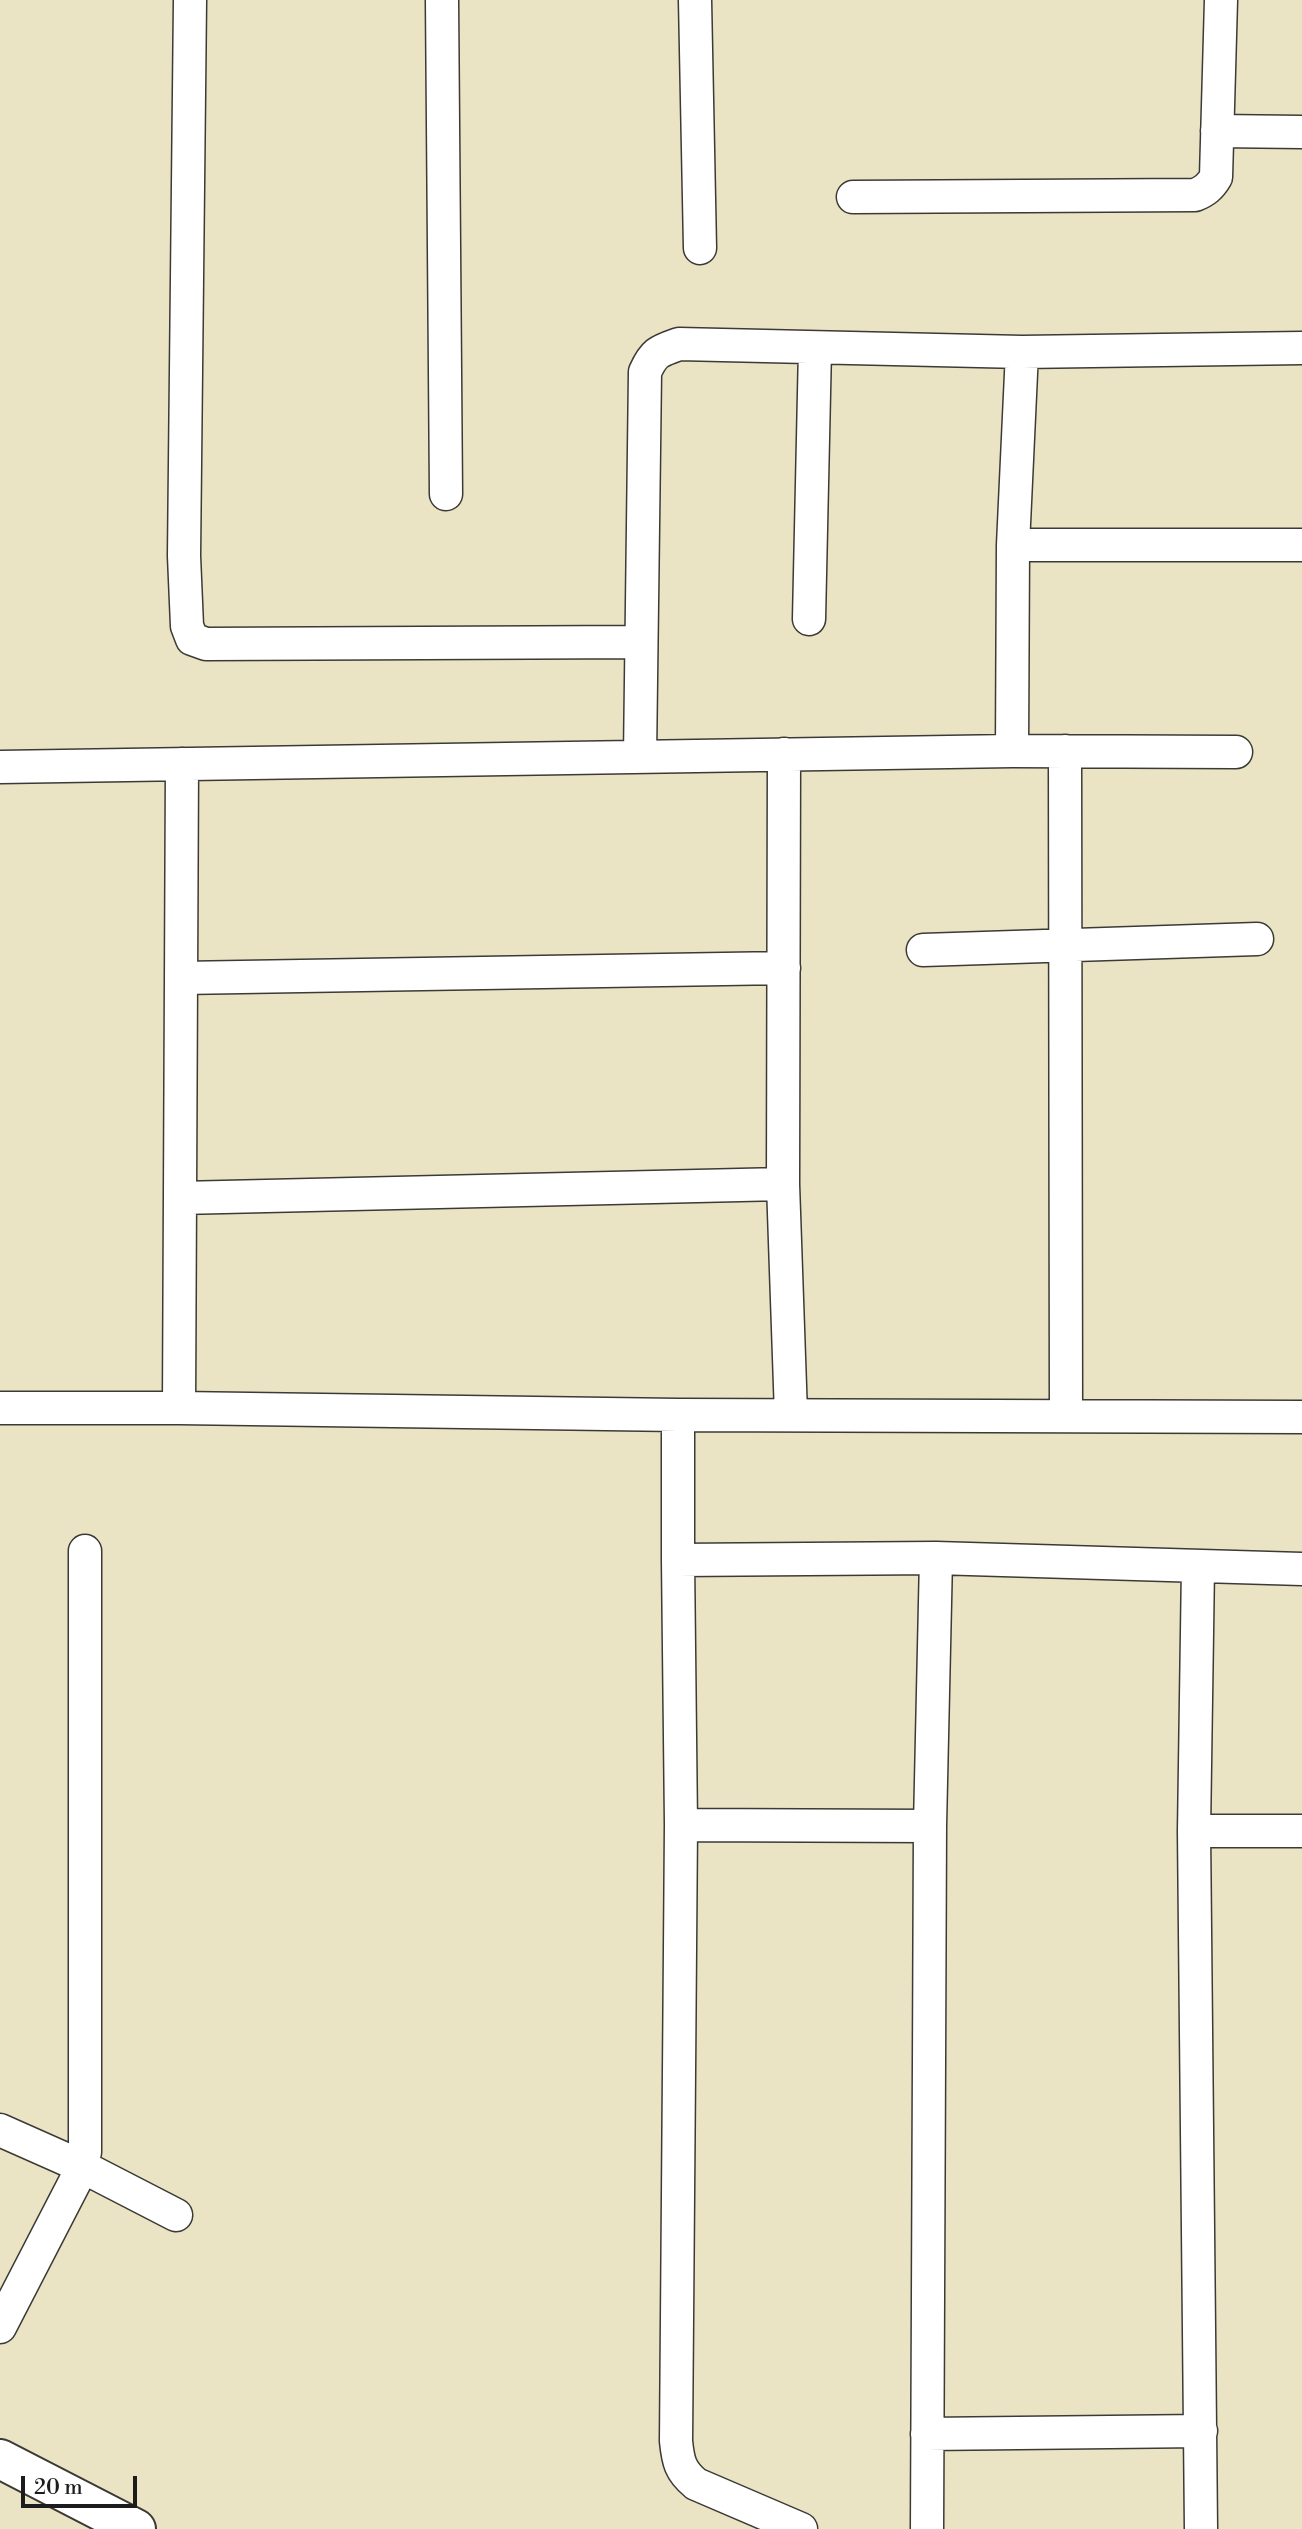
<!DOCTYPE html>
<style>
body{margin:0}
#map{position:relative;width:1302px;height:2529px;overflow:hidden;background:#ebe4c4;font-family:"Libre Bodoni",serif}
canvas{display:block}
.scale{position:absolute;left:21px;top:2476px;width:116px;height:32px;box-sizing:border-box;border:4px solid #1c1c1c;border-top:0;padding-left:9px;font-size:21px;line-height:24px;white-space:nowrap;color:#1c1c1c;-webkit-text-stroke:5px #fff;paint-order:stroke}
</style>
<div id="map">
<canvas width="1302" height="2529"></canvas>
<div class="scale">20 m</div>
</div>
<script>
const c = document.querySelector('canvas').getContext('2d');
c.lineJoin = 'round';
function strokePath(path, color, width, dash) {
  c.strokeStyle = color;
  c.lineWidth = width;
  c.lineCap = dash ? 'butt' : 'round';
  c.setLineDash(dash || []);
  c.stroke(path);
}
const minor = new Path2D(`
 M190,0l-6,556 3,70 5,13 14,5 435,-2
 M442,0l4,494
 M695,0l5,248
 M1217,131l85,1
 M853,197l342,-2c10,-4 15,-8 21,-18l5,-177
 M1013,545h289
 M809,619l6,-271
 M1012,751l1,-206 9,-193
 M1065,751l1,665
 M784,754l-1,430 8,231
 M640,757l5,-385c9,-20 14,-21 34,-28l343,8 280,-4
 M0,767l1012,-16 224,1
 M923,950l334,-11
 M181,978l603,-10
 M180,1198l603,-14
 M0,1408h179l499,7 624,2
 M179,1408l3,-644
 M678,1415v145
 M1198,1566l-4,265 7,698
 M681,1825l249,1
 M1194,1831h108
 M0,2130l81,36 95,49
 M0,2327l80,-155 5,-20v-601
 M927,2434l274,-3
 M801,2529l-105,-45c-16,-13 -18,-23 -20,-43l5,-616 -3,-265 258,-2 366,11
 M927,2529l3,-703 6,-268`);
const secondary = new Path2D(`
 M0,2459l136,70`);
strokePath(minor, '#3b3a35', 35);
strokePath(secondary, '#3b3a35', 42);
strokePath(minor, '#fff', 32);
strokePath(secondary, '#fff', 38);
</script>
